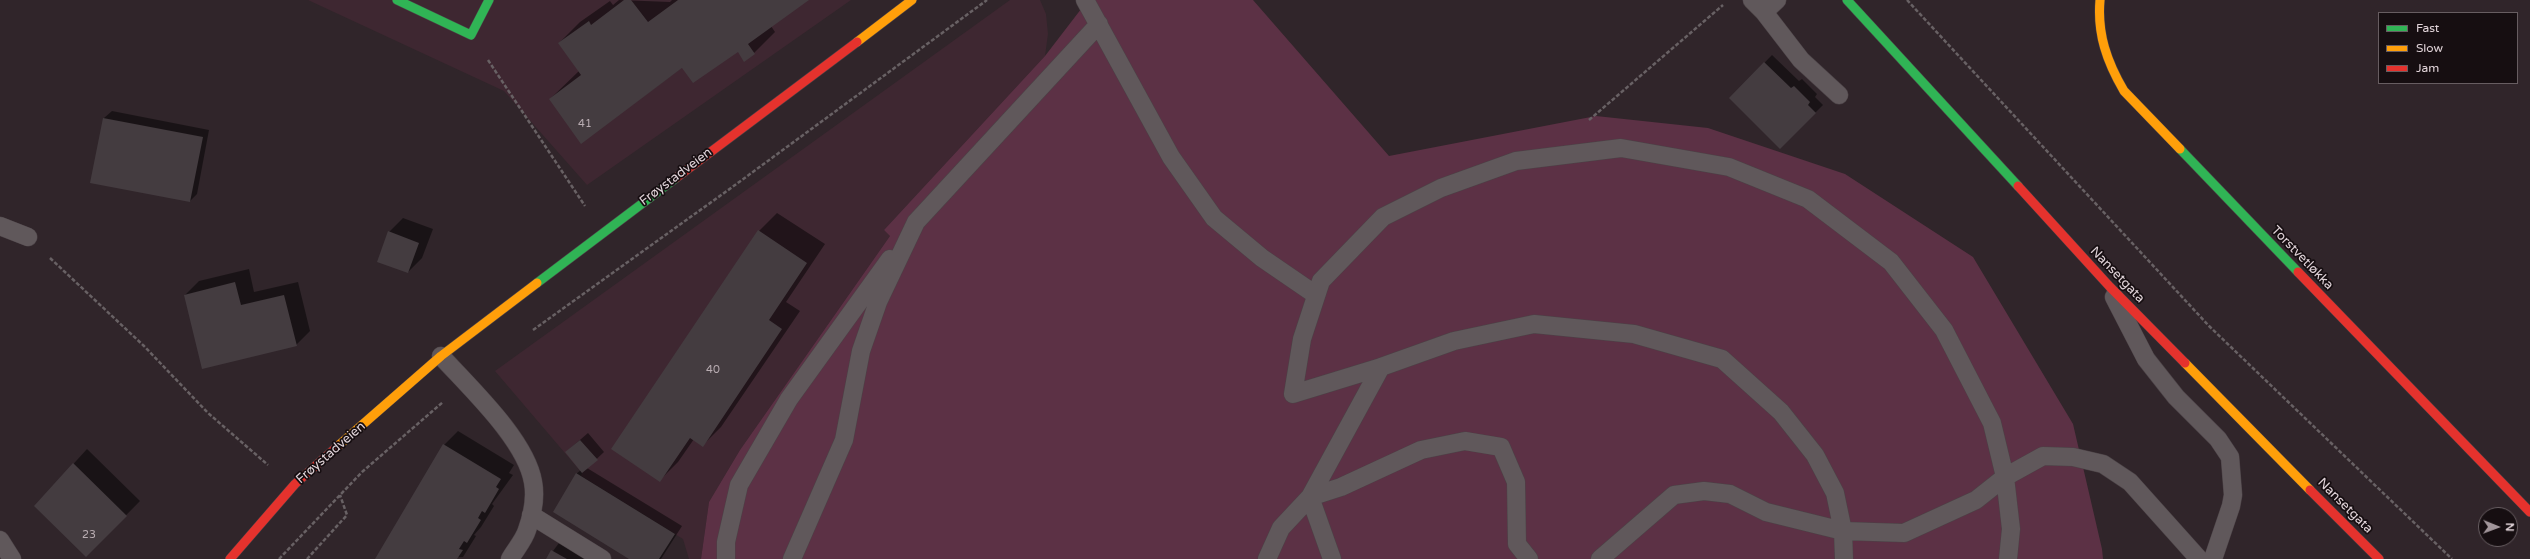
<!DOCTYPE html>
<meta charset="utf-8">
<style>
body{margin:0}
#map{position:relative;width:2530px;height:559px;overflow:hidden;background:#30252a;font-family:"Varela Round",sans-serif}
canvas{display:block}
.legend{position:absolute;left:2378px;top:12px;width:140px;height:72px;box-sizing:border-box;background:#160e11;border:1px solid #675d61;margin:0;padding:5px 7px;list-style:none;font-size:12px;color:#e0d3d8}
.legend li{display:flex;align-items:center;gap:8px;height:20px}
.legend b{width:20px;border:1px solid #675d61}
.north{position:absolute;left:2478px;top:507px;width:40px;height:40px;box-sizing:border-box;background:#160e11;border:1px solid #675d61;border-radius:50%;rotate:91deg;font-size:11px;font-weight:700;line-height:16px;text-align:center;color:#e0d3d8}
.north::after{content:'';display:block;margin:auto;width:14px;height:18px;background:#a2969b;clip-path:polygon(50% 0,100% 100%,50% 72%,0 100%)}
</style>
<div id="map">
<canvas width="2530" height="559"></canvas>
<ul class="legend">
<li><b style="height:5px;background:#30b455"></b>Fast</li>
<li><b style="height:5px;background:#ff9f0a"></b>Slow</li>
<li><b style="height:5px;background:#e5322d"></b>Jam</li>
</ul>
<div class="north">N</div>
</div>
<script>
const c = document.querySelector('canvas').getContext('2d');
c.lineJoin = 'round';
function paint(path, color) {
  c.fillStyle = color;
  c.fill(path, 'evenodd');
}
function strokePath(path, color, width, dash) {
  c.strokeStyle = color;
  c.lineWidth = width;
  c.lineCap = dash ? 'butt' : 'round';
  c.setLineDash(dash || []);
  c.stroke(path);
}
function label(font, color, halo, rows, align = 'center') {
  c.font = font + ' "Varela Round",sans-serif';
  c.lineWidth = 3.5;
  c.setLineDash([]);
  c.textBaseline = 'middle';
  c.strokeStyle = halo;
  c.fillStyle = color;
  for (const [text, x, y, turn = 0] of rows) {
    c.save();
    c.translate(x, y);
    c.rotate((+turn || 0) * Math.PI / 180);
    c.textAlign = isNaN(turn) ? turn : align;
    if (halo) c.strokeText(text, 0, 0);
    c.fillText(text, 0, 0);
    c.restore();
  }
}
const built = new Path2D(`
 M308,0h543l-264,185 -83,-94z
 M1010,0h30l6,14 2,20 -3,22 -161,174 6,6 -150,214 -31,52 -8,57h-12l-6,-20 -102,-63 1,-3 -87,-102z`);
const green = new Path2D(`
 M1088,0h165l136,156 207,-40 112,12 137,46 128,83 100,167 29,125 1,10h-1402l8,-57 31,-52 150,-214 -6,-6 161,-174z`);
const shadow = new Path2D(`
 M619,0l51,2 2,-2h135l-36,26 4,6 -21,21 -16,-3 -55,17 -101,75 -32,-43 29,-28 -20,-28 21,-21 30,-21 3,4z
 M1772,55l27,26 3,-2 15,15 -2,3 8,8 -43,43 -50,-50z
 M112,111l97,19 -12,64 -7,7 -99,-19 13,-64z
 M777,213l48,31 -39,58 14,9 -79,116 -18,18 -9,-6 -16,23 -18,18 99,-249z
 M403,218l30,11 -11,29 -14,14 -19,-40z
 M249,269l5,23 44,-10 12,49 -14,14 -111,-50 14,-14z
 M458,431l56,34 -5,8 4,2 -21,29 2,2 -13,21 -7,8 2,1 -13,21 -87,2 68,-114z
 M588,433l16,19 -17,16 95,58 -21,33h-30l-55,-85 5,-4 -15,-18z
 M87,449l53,52 -54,55 -51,-50z
 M559,543l27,16h-39z`);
const building = new Path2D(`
 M624,0h7l17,22 30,-22h131l-61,44 7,10 -11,8 -6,-10 -45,31 -11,-15 -101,76 -32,-45 32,-24 -23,-32 31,-22 2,4z
 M1764,62l27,26 3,-2 16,16 -2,3 8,8 -36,36 -51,-51z
 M103,118l100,19 -13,65 -100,-19z
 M758,230l49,33 -38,57 13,9 -79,118 -13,-9 -30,44 -49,-33z
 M388,231l31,12 -11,30 -31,-11z
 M235,282l6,23 43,-10 13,51 -95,23 -18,-74z
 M580,440l18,20 -16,13 -17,-21z
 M443,444l58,35 -5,8 3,2 -14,24 -3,-2 -4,7 3,2 -14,23 -3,-2 -5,8 4,1 -6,9h-82z
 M73,463l54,53 -41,41 -52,-51z
 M576,473l99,61 -16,25h-30l-76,-47z
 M551,550l16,9h-21z`);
const path = new Path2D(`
 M1907,0l302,326 243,233
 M488,60l97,146
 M1589,120l134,-115
 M50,258l94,88 64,67 60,52
 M533,330l198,-142 256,-188
 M279,559l83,-87 81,-70
 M307,559l40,-44 -7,-20`);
const lane = new Path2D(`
 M1085,0l86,157 43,61 48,40 54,37
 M1752,0l12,12
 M1777,0l-13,12 37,48 38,35
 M0,226l28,11
 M2114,297l32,62 30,38 42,42 12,18 3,38 -2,11 -18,53
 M441,356c29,32 85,84 92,126 3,16 -1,34 -6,48 -3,10 -12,20 -17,29
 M531,515l71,44
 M0,540l12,19
 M726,559v-17l13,-57 50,-86 101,-140
 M792,559l52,-119 17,-89 17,-49 38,-80 183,-198
 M1267,559l14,-31 29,-31 31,-10 80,-37 44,-9 36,6 15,35 1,62 12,15
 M1332,559l-22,-62 71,-130
 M1600,559l74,-64 30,-4 26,3 36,18 77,19 61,2 72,-33 29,-23 38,-21 30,1 30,7 27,18 69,77
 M1844,559l-1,-28 -8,-38 -20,-38 -34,-43 -59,-53 -88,-25 -100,-10 -80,17 -73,26 -88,27 9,-55 19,-58 62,-64 58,-29 75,-27 105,-13 108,19 79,32 83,63 53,68 48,93 13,54 6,52 -3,30`);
const fast = new Path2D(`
 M397,0l74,35 18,-35
 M1847,0l171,186
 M2180,149l118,123
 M537,283l139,-105`);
const slow = new Path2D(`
 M2100,0c-3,34 7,62 24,91l56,58
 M857,42l55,-42
 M2185,363l125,127
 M338,446l103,-90 96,-73`);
const jam = new Path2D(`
 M676,178l181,-136
 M2018,186l92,101 75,76
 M2298,272l232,240
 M2310,490l69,69
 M230,559l65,-75 43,-38`);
const numberNames = [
 ["41",585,124],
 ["40",713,370],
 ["23",89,535]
];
const streetNames = [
 ["Frøystadveien",676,177,-37],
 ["Torstvetløkka",2302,258,46],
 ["Nansetgata",2117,275,46],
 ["Frøystadveien",331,453,-41],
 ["Nansetgata",2345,506,45]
];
paint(built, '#3e2731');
paint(green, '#5c3145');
paint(shadow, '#0007');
paint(building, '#443c40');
strokePath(lane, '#4b4246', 19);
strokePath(fast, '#4b4246', 10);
strokePath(slow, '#4b4246', 10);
strokePath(jam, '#4b4246', 10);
strokePath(path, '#686164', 2.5, [4, 2]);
strokePath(lane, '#60585b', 18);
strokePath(fast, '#30b455', 9);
strokePath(slow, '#ff9f0a', 9);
strokePath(jam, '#e5322d', 9);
label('11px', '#b9adb2', null, numberNames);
label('13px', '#e0d3d8', '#160e11', streetNames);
</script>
